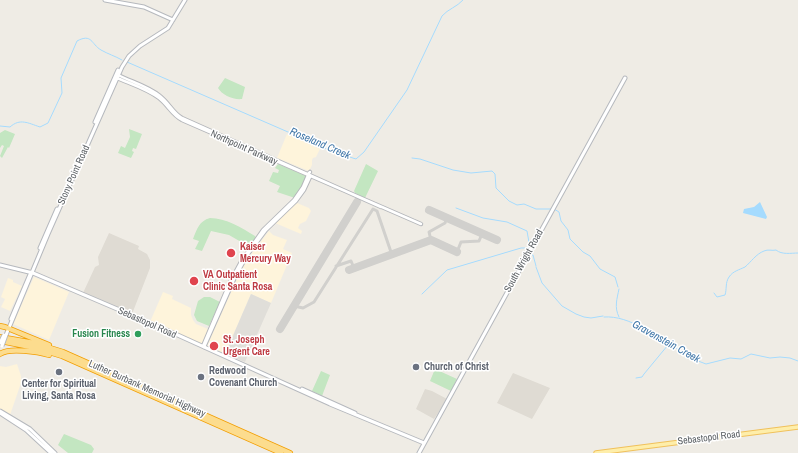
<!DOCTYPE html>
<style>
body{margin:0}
canvas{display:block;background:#efece5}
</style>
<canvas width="798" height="453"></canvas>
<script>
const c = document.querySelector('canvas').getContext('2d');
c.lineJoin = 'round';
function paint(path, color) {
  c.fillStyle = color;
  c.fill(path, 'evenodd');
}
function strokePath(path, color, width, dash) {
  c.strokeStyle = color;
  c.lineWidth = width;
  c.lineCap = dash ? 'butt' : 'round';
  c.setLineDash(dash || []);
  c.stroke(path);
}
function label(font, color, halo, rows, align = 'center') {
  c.font = font + ' "Archivo Narrow",sans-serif';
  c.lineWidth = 3;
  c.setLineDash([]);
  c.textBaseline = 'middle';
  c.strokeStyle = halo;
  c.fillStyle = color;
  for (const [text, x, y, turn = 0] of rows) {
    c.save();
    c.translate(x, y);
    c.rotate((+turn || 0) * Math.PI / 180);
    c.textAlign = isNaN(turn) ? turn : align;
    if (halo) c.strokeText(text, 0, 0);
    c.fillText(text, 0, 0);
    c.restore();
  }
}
const commercial = new Path2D(`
 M287,134l33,15 -4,8 -3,1 -1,2v5l-3,6 -32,-13z
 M297,203l12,5 2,3 -5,10 -6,3 -2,4 4,3 -1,3 -26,-11z
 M269,231l4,4 14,5 -4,9 9,4 -21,50 -20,-9 -26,60 -18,-8 34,-76 7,-12z
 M34,277l35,15 -20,48 -36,-16z
 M8,278l5,2v2l9,4 -12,25 -9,-4 4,-8 -4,-2z
 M163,292l10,4 -1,3 19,9v7l2,5 3,4 12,5 -6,15 -52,-22z
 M17,364l4,12v7l-11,32 -10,-5v-44l6,1z`);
const industrial = new Path2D(`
 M251,294l20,9 -26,59 -20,-8z`);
const education = new Path2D(`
 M109,233l30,13 -1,3 9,5 3,6v8l-18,46 -49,-21 12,-26 4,-2 -1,-8z
 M513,373l37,15 -18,31 -35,-16z
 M425,389l7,2 15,8 -13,20 -18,-10z`);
const green = new Path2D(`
 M225,78l20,9 -3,12c-9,1 -20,-4 -24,-11z
 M129,129l13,5 -6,15 -3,-1 -1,3 2,1 -3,6 -13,-5 3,-7 4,2 5,-11z
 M5,130l10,4 -6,14 -1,-1 -6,11 -2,-2 4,-10 -2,-1 -2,3v-15z
 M278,164l28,12 -5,13 -6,9 -18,-6 3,-6 -11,-5 4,-9 5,1 1,-3 -4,-2z
 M366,164l12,7 -13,27 -10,-5 -1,-2z
 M210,218c16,0 32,10 45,18l1,2 -8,8 -19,-11 -18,-4 -9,20 -7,-2 4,-8 -6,-2c4,-10 6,-18 17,-21z
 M204,297h6l10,5 -11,24 -12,-5 -3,-6 4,-14z
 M435,369l22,10 -6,12 -21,-10z
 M321,371l9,4 -8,21 -10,-5z
 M64,434l27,11 3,4 -2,4h-24l-10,-8z`);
const water = new Path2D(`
 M760,202l7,15 -1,2 -23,-6 1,-4 10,-2z`);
const stream = new Path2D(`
 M127,62l207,90 22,7 8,-7 43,-62 35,-74c6,-7 15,-9 21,-16
 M0,126l10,1c10,-9 18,-4 30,0l8,-4 14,-30 -1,-15 16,-37c15,-8 14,3 24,9 7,4 14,6 21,10
 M412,158l8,1 33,11 18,3 21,-2 3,3 1,14 13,13 8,4 7,-1 12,5h16
 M554,209l5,3 2,9 7,9 2,9 13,13 7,4 10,13 15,8 3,10
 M530,254l3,1 3,11
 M536,267l6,16 20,23 14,8 8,3 7,1 12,-2
 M619,289c-2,10 -5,18 0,28
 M714,293l3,4 8,-2c2,-6 0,-12 4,-18 4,-6 10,-7 16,-10 6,-5 11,-13 19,-16 4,-2 8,0 12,-1 6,5 15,3 22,3
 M422,294l25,-24 74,-22h9l-3,-17 -20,-9 -24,-4 -27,-10
 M604,317c26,-2 52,20 74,32l3,3 6,2 6,5 13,5 24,-6 11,1 10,-5 19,4 10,-1 10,1 8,3
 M636,378l6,-1 2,-3 24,-29`);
const taxiway = new Path2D(`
 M431,240l-2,-8 16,-9 2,-5
 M457,252l4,-10 18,-1 3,-7
 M336,266l15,-5 3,7
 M294,306l9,2 11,-6 59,-93 4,2 15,44`);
const runway = new Path2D(`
 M429,210l68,30
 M349,270l82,-30 26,12
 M280,329l77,-127`);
const tertiary = new Path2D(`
 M118,75c14,7 30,11 42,21 9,7 13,17 22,22l199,89
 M117,78c14,6 30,11 42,20 9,7 13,17 23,22l239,104
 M203,346l27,-64 12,-22 21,-30 31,-30 9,-13 6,-14 1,-1
 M204,347l31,-70 13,-23 18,-24 30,-29 8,-11 6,-13`);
const secondary = new Path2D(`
 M105,0l39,7 29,13
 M95,122l23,-52
 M40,248l17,-39
 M0,265l33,8 138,59 159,72 94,39
 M11,319l20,-47
 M6,335l42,-101 74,-167 7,-11 11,-10 28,-18 17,-28
 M302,389l53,24
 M0,411l30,18 25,24
 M0,413l26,17 25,23
 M419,453l206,-375`);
const primary = new Path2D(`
 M596,453l202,-26`);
const motorway = new Path2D(`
 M0,326l5,1 44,18
 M0,337l34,6 29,9 227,101
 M0,341l36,7 26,8 219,97
 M0,354c9,-7 39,-2 49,1`);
const secondaryBridge = new Path2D(`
 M0,343l4,-8
 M2,346l4,-11`);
const markers = [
 [231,253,5,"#e0444e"],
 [194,281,5,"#e0444e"],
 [138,334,4,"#2e9e5b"],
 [214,346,5,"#e0444e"],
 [416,367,4,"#6b7280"],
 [59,372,4,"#6b7280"],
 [201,377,4,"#6b7280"]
];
const streetNames = [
 ["Northpoint Parkway",244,148,24],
 ["Stony Point Road",74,175,-66],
 ["South Wright Road",524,261,-61],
 ["Sebastopol Road",147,323,24],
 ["Luther Burbank Memorial Highway",147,389,24],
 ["Sebastopol Road",709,438,-7]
];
const healthNames = [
 ["Kaiser",240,247],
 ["Mercury Way",240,259],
 ["VA Outpatient",203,275],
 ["Clinic Santa Rosa",203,287],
 ["St. Joseph",223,340],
 ["Urgent Care",223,352]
];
const leisureNames = [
 ["Fusion Fitness",130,334]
];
const worshipNames = [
 ["Church of Christ",424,367],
 ["Redwood",209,371],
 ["Covenant Church",209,383],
 ["Center for Spiritual",59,384,"center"],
 ["Living, Santa Rosa",59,396,"center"]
];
const waterNames = [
 ["Roseland Creek",320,144,23],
 ["Gravenstein Creek",666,342,29]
];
paint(commercial, '#fef4db');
paint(industrial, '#e0ded9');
paint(education, '#dfdbd3');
paint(green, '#c3e6c1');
paint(water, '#a5dbfe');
strokePath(stream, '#a5dbfe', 1);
strokePath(taxiway, '#d1d0cd', 3);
strokePath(runway, '#d1d0cd', 8);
strokePath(tertiary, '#b5b7bb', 4.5);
strokePath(secondary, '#b6b9be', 5);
strokePath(primary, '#f0c15c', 5.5);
strokePath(motorway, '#f29e02', 6);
strokePath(tertiary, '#fff', 2.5);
strokePath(secondary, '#fff', 3);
strokePath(primary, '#feeeaa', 3.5);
strokePath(motorway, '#fcdc8e', 4.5);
strokePath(secondaryBridge, '#b6b9be', 5, []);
strokePath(secondaryBridge, '#fff', 3);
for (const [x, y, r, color] of markers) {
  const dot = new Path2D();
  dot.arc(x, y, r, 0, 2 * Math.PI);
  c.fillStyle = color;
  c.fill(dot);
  strokePath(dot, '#fff', 1.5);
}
label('10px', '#5c6165', '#fff', streetNames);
label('bold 10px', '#be3a42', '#fff', healthNames, 'left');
label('bold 10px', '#27864d', '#fff', leisureNames, 'right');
label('bold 10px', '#5b616d', '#fff', worshipNames, 'left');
label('italic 11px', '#3f76a8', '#fff', waterNames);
</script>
